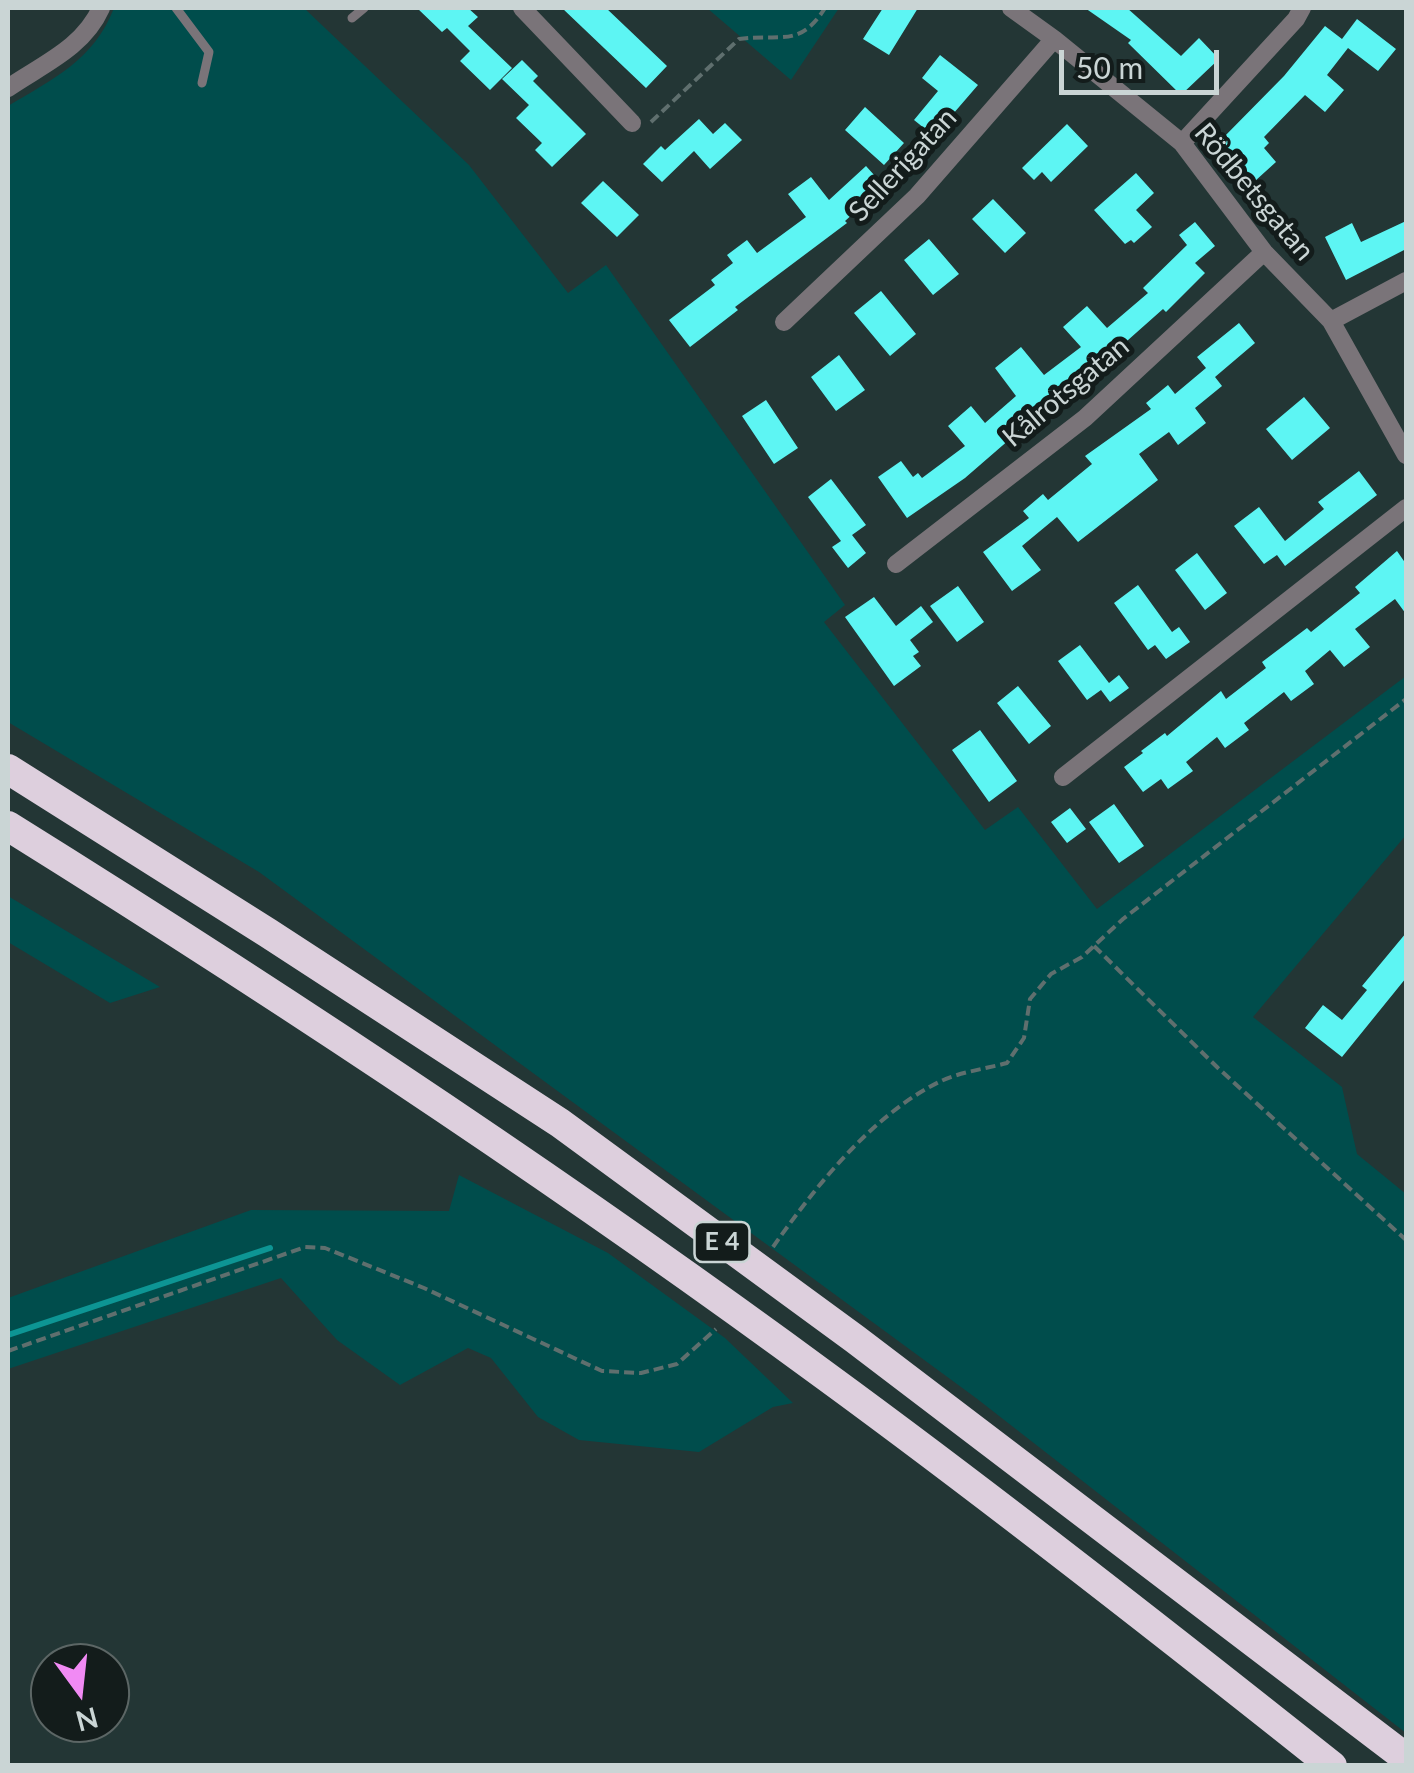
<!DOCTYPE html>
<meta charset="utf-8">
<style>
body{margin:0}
#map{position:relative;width:1414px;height:1773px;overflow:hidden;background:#233635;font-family:Lato,sans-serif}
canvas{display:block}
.frame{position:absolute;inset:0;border:10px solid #cad5d5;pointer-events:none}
.north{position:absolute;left:30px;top:1643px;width:100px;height:100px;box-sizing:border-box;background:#131c1b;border:2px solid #5c6665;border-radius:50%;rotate:165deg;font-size:28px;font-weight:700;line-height:40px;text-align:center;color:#cad5d5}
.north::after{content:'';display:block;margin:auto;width:35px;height:45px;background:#f18af4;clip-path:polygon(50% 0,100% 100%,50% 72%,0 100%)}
.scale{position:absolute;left:1059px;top:50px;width:160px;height:45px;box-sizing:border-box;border:5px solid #cad5d5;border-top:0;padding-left:12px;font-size:30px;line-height:35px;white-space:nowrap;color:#cad5d5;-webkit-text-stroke:8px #131c1b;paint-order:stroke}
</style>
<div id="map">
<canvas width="1414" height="1773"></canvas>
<div class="frame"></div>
<div class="north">N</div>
<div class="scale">50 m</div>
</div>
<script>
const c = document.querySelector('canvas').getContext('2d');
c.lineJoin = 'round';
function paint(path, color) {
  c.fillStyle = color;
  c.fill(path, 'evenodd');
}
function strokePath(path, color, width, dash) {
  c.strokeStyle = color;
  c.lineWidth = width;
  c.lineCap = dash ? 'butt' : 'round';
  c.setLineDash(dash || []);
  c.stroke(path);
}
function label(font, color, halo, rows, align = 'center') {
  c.font = font + ' Lato,sans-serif';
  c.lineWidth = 10;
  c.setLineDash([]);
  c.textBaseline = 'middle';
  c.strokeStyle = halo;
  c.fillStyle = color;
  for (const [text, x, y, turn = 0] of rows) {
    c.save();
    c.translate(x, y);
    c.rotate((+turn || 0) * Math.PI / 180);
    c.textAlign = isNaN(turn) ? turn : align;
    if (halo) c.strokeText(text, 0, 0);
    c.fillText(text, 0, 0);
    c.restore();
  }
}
const green = new Path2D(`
 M114,8h190l165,157 99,128 38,-28 239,340 -21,17 161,208 33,-23 79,102 309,-233v159l-153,182 89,70 15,67 49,40v539l-430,-335 -717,-526 -251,-150v-616c45,-27 86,-46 106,-98z
 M707,8h132l-48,72z
 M8,896l152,91 -50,16 -102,-61z
 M459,1175l149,78 117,85 68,65 -20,4 -74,45 -120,-12 -41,-23 -47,-59 -23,-10 -68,37 -63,-45 -56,-62 -273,91v-71l243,-88 198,1z`);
const stream = new Path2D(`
 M8,1335l262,-87`);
const building = new Path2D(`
 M417,8h51l10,9 -10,9 44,42 -22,22 -30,-29 10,-10 -23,-23 -5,4z
 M562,8h44l61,58 -21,22z
 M883,8h35l-29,47 -26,-16z
 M1085,8h42l54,48 18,-18 20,21 -38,36 -53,-52 3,-3z
 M1357,19l39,30 -18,22 -30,-23 -21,27 17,15 -19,22 -20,-17 -41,42 5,6 -5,5 12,14 -21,19 -35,-40 64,-65 41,-50 17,13z
 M940,55l38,30 -44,51 -20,-16 24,-29 -16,-13z
 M522,60l16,16 -5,5 53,53 -34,33 -17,-17 7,-7 -26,-25 13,-13 -27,-26z
 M865,107l39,36 -20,22 -39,-35z
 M699,119l14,15 12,-11 17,17 -32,29 -16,-18 -32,31 -19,-18 18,-18 4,4z
 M1067,124l21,22 -37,36 -9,-10 -8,8 -12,-12z
 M866,166l18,20 -39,35 2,2 -112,84 3,3 -48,37 -21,-27 46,-35 -4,-5 22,-17 -6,-8 20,-15 10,13 49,-36 -18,-23 23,-17 18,23z
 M1136,173l18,20 -18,17 16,17 -18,16 -3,-3 -6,4 -31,-34z
 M603,181l36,34 -22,22 -36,-34z
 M993,199l33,34 -21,20 -33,-34z
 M1406,221v28l-60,31 -21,-43 27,-14 9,19z
 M1195,222l20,24 -20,17 10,10 -39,39 -3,-3 -80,71 -11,8 -3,-4 -47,37 3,5 -60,52 -58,40 -29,-41 23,-16 12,16 5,-4 4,5 43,-32 -17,-20 23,-20 14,17 31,-27 -21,-28 26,-21 23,28 37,-28 -18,-20 24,-21 20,22 41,-35 -5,-5 44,-43 -8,-10z
 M929,239l30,35 -26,21 -29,-35z
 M881,291l35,43 -26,22 -36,-43z
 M1239,323l16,20 -40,34 7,9 -27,22 11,15 -28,22 -9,-13 -30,22 19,26 -80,62 -21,-25 -35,29 19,24 -29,21 -29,-39 46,-34 -6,-7 20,-17 5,6 44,-36 -7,-8 66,-47 -5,-6 22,-18 7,9 31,-26 -9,-11z
 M839,355l26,35 -29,21 -25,-34z
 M1304,397l26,31 -38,32 -26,-31z
 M766,400l32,48 -24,16 -32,-48z
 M1359,471l18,24 -92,71 -8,-11 -13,9 -30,-38 25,-19 26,34 39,-32 -6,-7z
 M831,479l35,46 -14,10 14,18 -18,15 -16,-21 9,-6 -33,-44z
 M1397,551l9,13v50l-11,-15 -40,30 15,18 -26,20 -14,-17 -25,21 9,13 -23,17 -7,-9 -40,31 5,7 -24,18 -8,-11 -31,25 7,9 -25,18 -7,-10 -18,13 -19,-25 19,-14 -2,-2 24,-18 2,3 54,-45 5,8 40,-31 -4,-6 45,-34 4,4 49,-39 -5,-6z
 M1197,553l30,40 -22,17 -30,-40z
 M1138,585l34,47 7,-5 11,15 -24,17 -11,-14 -7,5 -34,-47z
 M958,586l26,36 -27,20 -27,-36z
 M874,597l22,29 25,-20 12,16 -23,18 9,12 -6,4 8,10 -27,20 -49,-69z
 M1080,645l29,38 10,-8 10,13 -19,14 -9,-12 -14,10 -29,-39z
 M1018,686l33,40 -22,18 -32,-41z
 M980,730l37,51 -28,21 -37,-52z
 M1114,804l30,42 -25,17 -30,-41z
 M1070,808l16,21 -19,14 -16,-21z
 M1406,933v45l-64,79 -37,-29 18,-23 19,15 25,-30 -5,-4z`);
const path = new Path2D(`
 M651,122l88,-83c41,-6 60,10 86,-31
 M1094,946l124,122 188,172
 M773,1247c42,-60 99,-132 166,-165 20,-10 46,-13 68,-19l17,-25 6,-39 21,-25 31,-17 41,-38 283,-220
 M8,1351l297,-104 20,1 99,40 178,83 39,2 36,-9 39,-35`);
const lane = new Path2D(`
 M176,8l33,44 -7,31
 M352,18l12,-10`);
const street = new Path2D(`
 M522,8l110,115
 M1011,8l43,31 128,104 82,109 67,69 75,134
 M8,88c35,-24 75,-40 93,-80
 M1182,143l114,-124 6,-11
 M1331,321l75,-40
 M784,322l133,-126 137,-157
 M896,564l189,-146 179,-166
 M1063,777l343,-269`);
const highway = new Path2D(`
 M8,769l260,164 292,190 295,216 551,419
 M8,826c279,174 554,356 819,551 171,125 339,257 505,389`);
const shields = [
 [722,1242,55]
];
const shieldNames = [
 ["E 4",722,1242]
];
const streetNames = [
 ["Sellerigatan",903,165,-47],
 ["Rödbetsgatan",1254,192,50],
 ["Kålrotsgatan",1066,392,-40]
];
paint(green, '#004d4c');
strokePath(stream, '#0d9594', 6);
paint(building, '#5df5f3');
strokePath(path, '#5f6f6e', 4, [10, 5]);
strokePath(lane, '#7a7479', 9);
strokePath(street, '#7a7479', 18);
strokePath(highway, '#ddcfdd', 30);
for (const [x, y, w] of shields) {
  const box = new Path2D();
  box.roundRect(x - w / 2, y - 20, w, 40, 8);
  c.fillStyle = '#131c1b';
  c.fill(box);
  strokePath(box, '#cad5d5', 2.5);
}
label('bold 25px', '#cad5d5', null, shieldNames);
label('28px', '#cad5d5', '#131c1b', streetNames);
</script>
